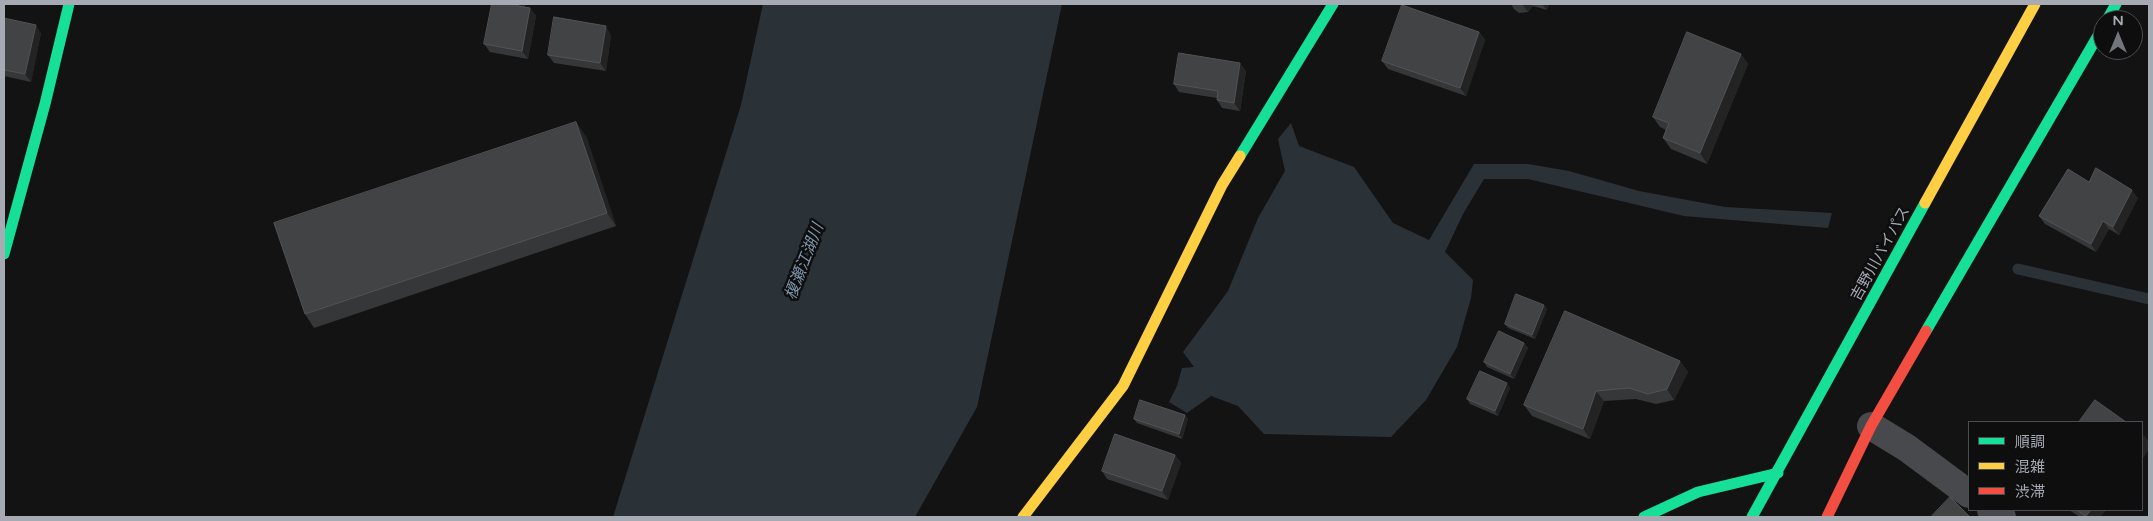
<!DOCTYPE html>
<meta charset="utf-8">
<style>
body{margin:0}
#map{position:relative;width:2153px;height:521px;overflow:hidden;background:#131314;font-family:"Varela Round","Noto Sans JP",sans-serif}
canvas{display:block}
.frame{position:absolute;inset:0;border:5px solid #a5aab3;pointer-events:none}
.legend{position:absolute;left:1968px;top:421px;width:175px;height:90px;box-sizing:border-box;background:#0e0e0f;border:1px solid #4a4c51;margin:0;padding:6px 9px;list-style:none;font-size:15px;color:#a5aab3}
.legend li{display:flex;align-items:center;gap:10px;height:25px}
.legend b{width:25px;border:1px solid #4a4c51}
.north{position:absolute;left:2093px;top:10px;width:50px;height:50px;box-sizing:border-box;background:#0e0e0f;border:1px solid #4a4c51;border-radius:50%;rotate:0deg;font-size:14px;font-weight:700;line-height:20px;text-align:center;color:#a5aab3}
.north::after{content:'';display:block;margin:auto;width:18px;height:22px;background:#72757b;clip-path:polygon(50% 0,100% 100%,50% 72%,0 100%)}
</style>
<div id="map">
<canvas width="2153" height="521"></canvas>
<div class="frame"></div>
<ul class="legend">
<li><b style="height:6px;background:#16e098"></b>順調</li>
<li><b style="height:6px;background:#ffcf43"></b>混雑</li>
<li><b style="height:6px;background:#f24e42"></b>渋滞</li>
</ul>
<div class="north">N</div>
</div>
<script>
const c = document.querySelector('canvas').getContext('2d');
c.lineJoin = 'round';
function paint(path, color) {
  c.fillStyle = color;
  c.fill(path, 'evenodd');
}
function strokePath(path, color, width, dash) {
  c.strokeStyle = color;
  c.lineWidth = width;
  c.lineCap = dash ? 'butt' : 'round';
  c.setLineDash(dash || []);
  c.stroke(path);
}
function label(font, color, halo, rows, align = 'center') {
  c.font = font + ' "Varela Round","Noto Sans JP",sans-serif';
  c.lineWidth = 5;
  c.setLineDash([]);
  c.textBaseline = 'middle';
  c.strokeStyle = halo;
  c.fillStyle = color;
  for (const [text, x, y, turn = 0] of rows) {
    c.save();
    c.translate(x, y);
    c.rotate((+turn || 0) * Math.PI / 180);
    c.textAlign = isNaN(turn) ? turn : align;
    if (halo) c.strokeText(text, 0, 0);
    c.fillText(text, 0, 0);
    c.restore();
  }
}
const water = new Path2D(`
 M763,4h299l-85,403 -62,110h-302l128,-412z
 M1291,123l8,23 55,21 39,56 36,17 45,-76h54l41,7 70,20 86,16 107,6 -4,15 -144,-12 -156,-37h-44l-21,35 -18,38 28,28 -2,18 -14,49 -31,53 -35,37 -127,-3 -26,-28 -27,-10 -24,17 -18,-11 8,-16 5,-18 12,-1 -11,-15 45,-61 30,-73 27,-47 -7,-32z`);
const stream = new Path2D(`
 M2018,269l131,30`);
const street = new Path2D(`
 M1871,426l36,22 62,46
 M1991,510l11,7`);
const fast = new Path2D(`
 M2107,20l9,-16
 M1240,156l93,-152
 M4,254l41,-150 24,-100
 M1926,331l177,-304
 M1644,517l54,-25 80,-19
 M1752,517l173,-314`);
const slow = new Path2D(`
 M1925,203l110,-199
 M1023,517l100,-131 99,-201 18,-29`);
const jam = new Path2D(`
 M1827,517l44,-91 55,-95`);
const wall = new Path2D(`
 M492,4h33v3l5,1 6,8 -8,43 -38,-7 -6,-8z
 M1511,4h38l-2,6 -14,-4 -5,6 -9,1 -5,-4z
 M4,18l37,15 -10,49 -27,-6z
 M1479,32l6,8 -19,56 -78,-27 -6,-8z
 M611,35l-5,36 -52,-8 -6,-8z
 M1741,54l7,10 -41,100 -36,-15 -8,-11 3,-8 -6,-3 -7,-10z
 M1246,71l-6,40 -18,-3 -5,-8v-2l-38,-6 -5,-8z
 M586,136l30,90 -302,102 -9,-14z
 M2089,182l49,16 -19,37 -10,-6 -13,23 -51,-28 -6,-8z
 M1544,305l3,4 -12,30 -27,-11 -3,-4z
 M1524,343l4,5 -14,31 -27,-12 -3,-5z
 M1680,361l8,11 -14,28 -18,4 -20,-5 -32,2 -14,38 -58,-23 -8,-11z
 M1510,388l-12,28 -28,-12 -3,-5z
 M1185,415l3,4 -6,20 -45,-16 -3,-4z
 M1175,455l6,8 -13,37 -61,-21 -5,-8z
 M2069,510h37l-6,7h-20z`);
const shadedWall = new Path2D(`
 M518,4h7l-2,10 -5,-8z
 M1522,4h9l2,2 -5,6z
 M1542,4h7l-2,6z
 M530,8l6,8 -8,43 -6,-8z
 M36,25l5,8 -10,49 -6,-8z
 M606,26l5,9 -5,36 -6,-8z
 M1479,32l6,8 -19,56 -6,-8z
 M1741,54l7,10 -41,100 -7,-11z
 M1240,63l6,8 -6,40 -6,-8z
 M576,122l10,14 30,90 -9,-13z
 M2132,190l6,8 -19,37 -6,-8z
 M2103,221l6,8 -13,23 -5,-8z
 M1544,305l3,4 -12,30 -3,-4z
 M1524,343l4,5 -14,31 -4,-5z
 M1680,361l8,11 -14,28 -7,-11z
 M1507,383l3,5 -12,28 -3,-5z
 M1596,391l8,10 -14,38 -7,-10z
 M1185,415l3,4 -6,20 -3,-5z
 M2144,435l5,7v7l-7,11v-21z
 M1175,455l6,8 -13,37 -6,-9z
 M2091,510h15l-6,7h-14v-1z`);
const building = new Path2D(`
 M492,4h26v2l12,2 -8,43 -38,-7z
 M1402,5l77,27 -19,56 -78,-27z
 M554,17l52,9 -6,37 -52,-8z
 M4,18l32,7 -11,49 -21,-4z
 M1687,32l54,22 -41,99 -37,-15 6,-15 -16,-6z
 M1179,53l61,10 -6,40 -17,-3 1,-9 -44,-7z
 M576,122l31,91 -302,101 -31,-91z
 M2096,168l36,22 -19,37 -10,-6 -12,23 -52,-28 29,-47 21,13z
 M1516,294l28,11 -12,30 -27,-11z
 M1565,311l115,50 -13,28 -19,5 -19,-6 -33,3 -13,38 -59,-24z
 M1499,331l25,12 -14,31 -26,-12z
 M1480,371l27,12 -12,28 -28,-12z
 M1140,400l45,15 -6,19 -45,-15z
 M2095,400l31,22h-47z
 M1115,434l60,21 -13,36 -60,-20z
 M1950,497l20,20h-39z
 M2077,510h14l-5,6z`);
const streetNames = [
 ["吉野川バイパス",1881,254,-61]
];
const waterNames = [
 ["榎瀬江湖川",805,262,-69]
];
paint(water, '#2b3237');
strokePath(stream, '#2b3237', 11);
strokePath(street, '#48494c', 28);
strokePath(fast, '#16e098', 11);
strokePath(slow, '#ffcf43', 11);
strokePath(jam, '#f24e42', 11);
paint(wall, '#363738');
paint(shadedWall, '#232324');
paint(building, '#424345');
strokePath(building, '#525357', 1);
label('15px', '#a5aab3', '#0e0e0f', streetNames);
label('italic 16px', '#7f97ac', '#0e0e0f', waterNames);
</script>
